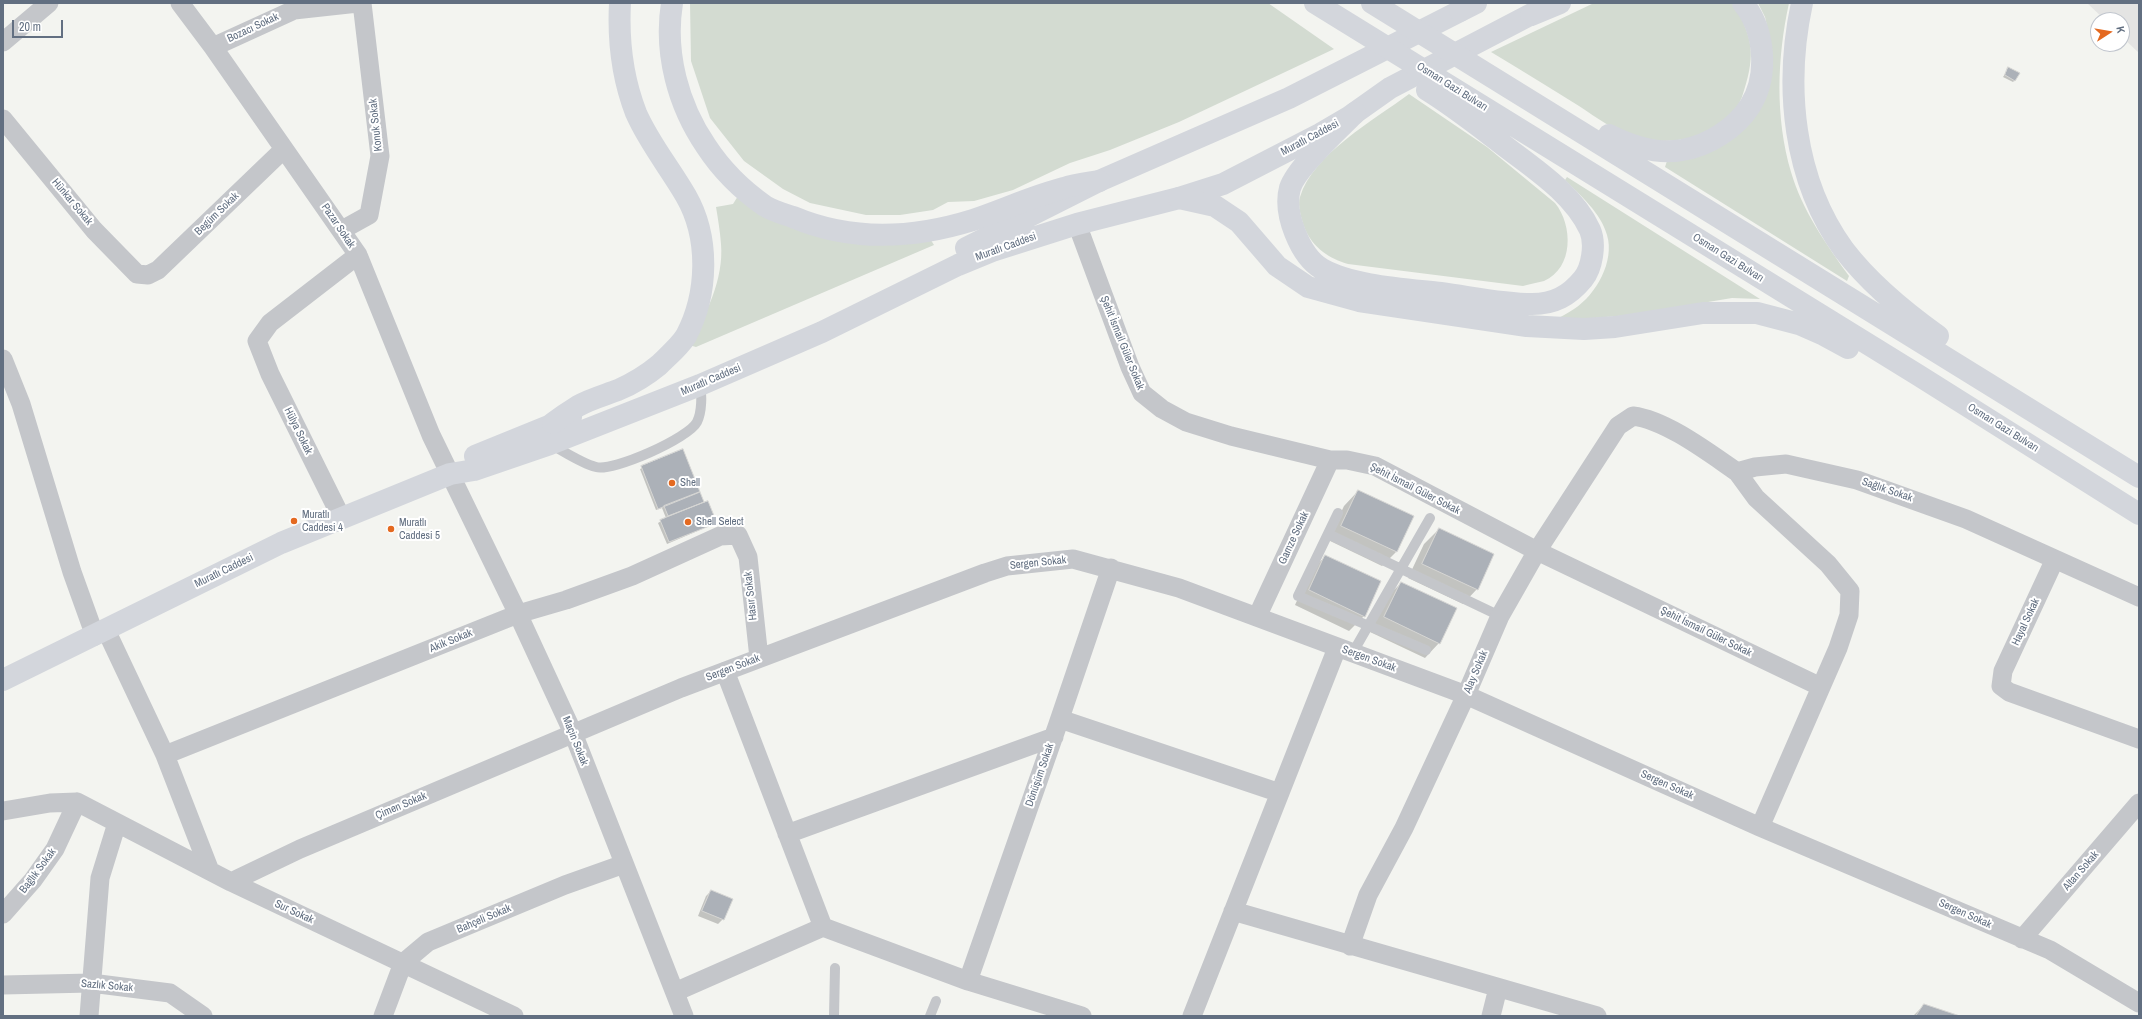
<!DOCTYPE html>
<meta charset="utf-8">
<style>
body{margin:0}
#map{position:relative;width:2142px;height:1019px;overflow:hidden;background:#f3f4f0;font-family:"Archivo Narrow",sans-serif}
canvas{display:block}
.frame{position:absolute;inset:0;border:4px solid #626f81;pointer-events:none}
.north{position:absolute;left:2090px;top:12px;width:40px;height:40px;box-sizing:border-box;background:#fff;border:1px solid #c0c5cd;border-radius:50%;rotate:78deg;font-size:11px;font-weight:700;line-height:16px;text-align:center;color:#626f81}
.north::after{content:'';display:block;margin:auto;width:14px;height:18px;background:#e46920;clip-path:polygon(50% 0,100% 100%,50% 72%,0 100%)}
.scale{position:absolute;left:12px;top:20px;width:51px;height:18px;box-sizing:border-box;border:2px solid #626f81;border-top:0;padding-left:5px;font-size:12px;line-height:14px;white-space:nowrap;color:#626f81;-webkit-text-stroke:3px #fff;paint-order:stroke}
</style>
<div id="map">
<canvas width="2142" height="1019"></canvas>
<div class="frame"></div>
<div class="north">K</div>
<div class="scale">20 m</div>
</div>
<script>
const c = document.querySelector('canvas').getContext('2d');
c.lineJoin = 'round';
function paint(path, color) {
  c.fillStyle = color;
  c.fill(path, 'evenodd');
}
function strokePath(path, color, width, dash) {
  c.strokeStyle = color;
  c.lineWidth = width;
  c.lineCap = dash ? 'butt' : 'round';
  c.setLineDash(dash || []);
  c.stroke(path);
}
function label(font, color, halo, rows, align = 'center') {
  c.font = font + ' "Archivo Narrow",sans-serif';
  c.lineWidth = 4;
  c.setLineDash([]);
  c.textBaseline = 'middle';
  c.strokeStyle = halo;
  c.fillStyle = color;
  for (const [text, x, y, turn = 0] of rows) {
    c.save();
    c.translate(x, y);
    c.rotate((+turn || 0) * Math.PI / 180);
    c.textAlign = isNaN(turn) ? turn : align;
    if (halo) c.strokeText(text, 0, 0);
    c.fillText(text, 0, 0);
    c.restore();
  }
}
const built = new Path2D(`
 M2087,3h52v50l-17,-16v-17h-17z`);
const green = new Path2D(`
 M690,3h578l66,46 -155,73 -69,28 -40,13 -57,27 -39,11 -26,1 -15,8 -33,5h-34l-56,-12 -27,-14 -39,-28 -34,-43 -19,-57z
 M1594,3h139c22,37 22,54 9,94 -4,12 -18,24 -29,31 -20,13 -52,16 -76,10 -21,-6 -40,-20 -58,-32 -29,-18 -58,-36 -88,-54z
 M1758,3h31c-12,55 -14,114 2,169 11,38 35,72 58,104l-2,5 -182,-114 2,-6 48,-11 57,-102 -7,-31z
 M1409,94l78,53 68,56c18,22 19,65 -11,78 -7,2 -15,3 -21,5l-175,-22c-18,-5 -35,-16 -43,-35 -3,-8 -8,-24 -5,-32 13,-43 74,-77 109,-103z
 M1567,177l193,122 -28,-1 -36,6 -33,8 -113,10c8,-4 17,-8 24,-13 22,-14 41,-48 33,-74 -6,-22 -27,-40 -42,-55z
 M738,196l47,29 144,12 5,8 -238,102 -7,-2c17,-30 35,-66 32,-101 -1,-13 -3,-25 -5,-37l17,-3z`);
const shadow = new Path2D(`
 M2009,68l6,12 -2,2 -10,-5z
 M682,450l22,54 12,19 -49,21 -9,-21 8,-5 -4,-10 -6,2 -16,-41z
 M1358,491l38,61 -14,14 -54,-26 16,-34z
 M1439,529l38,60 -14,15 -55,-26 16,-34z
 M1326,556l38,60 -15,15 -54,-26 16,-35z
 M1401,583l38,60 -14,15 -55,-26 17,-35z
 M711,891l12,28 -5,5 -20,-8 8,-20z
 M1924,1005l33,11h-44z`);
const building = new Path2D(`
 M2008,67l12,6 -5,8 -10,-6z
 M683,449l17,43 -42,17 -17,-43z
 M1358,490l56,26 -17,36 -56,-26z
 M700,492l4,10 -36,14 -4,-10z
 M708,501l9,22 -48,19 -9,-22z
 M1439,528l55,26 -16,36 -56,-26z
 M1325,555l56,26 -16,36 -56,-27z
 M1401,582l56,26 -17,36 -56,-27z
 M711,890l22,9 -9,21 -22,-9z
 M1924,1004l36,12h-44z`);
const service = new Path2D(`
 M552,445c13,7 29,18 44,22 17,5 93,-29 101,-45 5,-10 5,-27 3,-37
 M1338,513l-40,83 128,54
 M1328,534l172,82
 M1352,654l78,-136
 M834,1016l1,-48
 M930,1016l6,-15`);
const minor = new Path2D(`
 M180,3l33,44 145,208 73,180 87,179 55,119 111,283
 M3,42l46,-39
 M213,47l81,-37 64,-7
 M3,119l91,111 43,44 11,1 10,-5 126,-121
 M1077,224l53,143 12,26 20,16 24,13 45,14 99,24h17l28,6 162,85 284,136
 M342,230l27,-15 11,-59 -18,-153
 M3,359l18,45 51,168 23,64
 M1737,472l19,26 72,66 22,27 -1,24 -11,33 -78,179
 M342,519l-72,-145 -13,-33 13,-18 88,-68
 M2055,559l-52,112 -2,15 8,6 130,47
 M1257,617l73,-157
 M106,630l59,125 45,116
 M725,671l98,256 145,54 114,35
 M1060,719l220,74
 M165,755l353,-141 48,-14 66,-24 88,-40 18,-1 10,22 11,101
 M3,811l47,-8 27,-1 154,80 283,134
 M787,834l267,-97
 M231,882l69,-33 381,-161 304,-115 22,-7 66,-7 106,29 287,107 294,132 290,123 89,53
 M1233,911l364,105
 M3,914l30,-34 22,-31 22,-47
 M2022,939l117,-136
 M1350,946l18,-51 36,-67 62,-133 34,-79 37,-65 81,-125 15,-10c33,4 76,37 104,56l18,-5 31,-3 71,16 109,39 173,78
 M968,981l90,-257 53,-156
 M3,985l88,-2 79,10 33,23
 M675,992l148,-65
 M89,1016l11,-138 17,-55
 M383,1016l20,-53 25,-21 137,-57 59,-21
 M1192,1016l145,-368
 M1491,1016l7,-28`);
const secondary = new Path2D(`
 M966,248l133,-67 190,-83 187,-95
 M475,456l96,-39
 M3,680l278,-137 169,-69 24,-4 76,-26 150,-59 122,-53 136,-67 34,-14 85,-27 102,-26 44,-14 97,-50 29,-17 41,-29 157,-82`);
const trunk = new Path2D(`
 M672,3c-8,50 6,102 34,143 15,23 36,44 59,60 8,5 19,8 28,11 59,25 119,22 180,3 30,-10 60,-24 91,-32 11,-4 23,-5 35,-7
 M1315,3l603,372 221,139
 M1372,3l767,474
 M1802,3c-18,83 -9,177 42,247 26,34 59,61 94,86
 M1460,11l9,-8
 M1531,15l29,-12
 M1355,113c-15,15 -59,55 -65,75 -7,25 10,68 32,81 30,17 84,20 119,24 30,4 61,11 91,11 22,0 37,-8 51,-25 9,-11 13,-35 7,-49 -17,-37 -57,-62 -88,-86 -25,-19 -49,-38 -75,-54
 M1609,135c22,11 47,20 73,15 26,-4 54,-22 68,-44 19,-30 15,-76 -7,-103
 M1179,198l36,8 24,16 38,44 31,21 51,14 168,25 57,3 31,-2 88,-14h54l42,11 25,11 24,13
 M553,423c8,-6 17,-12 25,-17 12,-7 27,-11 40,-16 14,-6 29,-15 41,-25 8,-8 21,-19 27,-29 22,-42 24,-98 0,-140 -16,-28 -37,-53 -50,-83 -14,-36 -18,-72 -16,-110`);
const markers = [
 [672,483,4,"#e46920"],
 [294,521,4,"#e46920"],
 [688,522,4,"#e46920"],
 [391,529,4,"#e46920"]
];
const streetNames = [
 ["Bozacı Sokak",253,28,-25],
 ["Osman Gazi Bulvarı",1452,87,32],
 ["Konuk Sokak",376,125,-96],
 ["Muratlı Caddesi",1310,138,-28],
 ["Hünkar Sokak",72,202,50],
 ["Begüm Sokak",217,214,-44],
 ["Pazar Sokak",338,226,56],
 ["Muratlı Caddesi",1006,247,-20],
 ["Osman Gazi Bulvarı",1728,258,32],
 ["Şehit İsmail Güler Sokak",1122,343,68],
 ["Muratlı Caddesi",711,380,-23],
 ["Osman Gazi Bulvarı",2003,428,32],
 ["Hülya Sokak",298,431,64],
 ["Şehit İsmail Güler Sokak",1415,489,27],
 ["Sağlık Sokak",1887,490,19],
 ["Gamze Sokak",1294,538,-65],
 ["Sergen Sokak",1038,563,-6],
 ["Muratlı Caddesi",224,571,-26],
 ["Hasır Sokak",751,596,-96],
 ["Hayal Sokak",2026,622,-65],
 ["Şehit İsmail Güler Sokak",1706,632,26],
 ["Akik Sokak",451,641,-22],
 ["Sergen Sokak",1369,659,20],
 ["Sergen Sokak",733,668,-21],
 ["Alay Sokak",1476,672,-67],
 ["Maçin Sokak",575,741,68],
 ["Dönüşüm Sokak",1040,775,-71],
 ["Sergen Sokak",1667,785,24],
 ["Çimen Sokak",401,806,-23],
 ["Bağlık Sokak",38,871,-53],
 ["Altan Sokak",2081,871,-49],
 ["Sur Sokak",294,912,25],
 ["Sergen Sokak",1965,914,24],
 ["Bahçeli Sokak",484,919,-23],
 ["Sazlık Sokak",107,986,5]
];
const poiNames = [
 ["Shell",680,483],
 ["Muratlı",302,515],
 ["Caddesi 4",302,528],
 ["Shell Select",696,522],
 ["Muratlı",399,523],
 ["Caddesi 5",399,536]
];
paint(built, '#e4e4e3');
paint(green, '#d3dbd1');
paint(shadow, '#0003');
paint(building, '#acb1b8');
strokePath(building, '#d5d5d3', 1);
strokePath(service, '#c4c6ca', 10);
strokePath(minor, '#c4c6ca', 19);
strokePath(secondary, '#d3d6dc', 22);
strokePath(trunk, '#d3d6dc', 22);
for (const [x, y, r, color] of markers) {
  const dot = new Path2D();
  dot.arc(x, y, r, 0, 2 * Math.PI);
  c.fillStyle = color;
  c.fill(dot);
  strokePath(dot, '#fff', 1.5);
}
label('11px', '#626f81', '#fff', streetNames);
label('11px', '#626f81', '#fff', poiNames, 'left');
</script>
